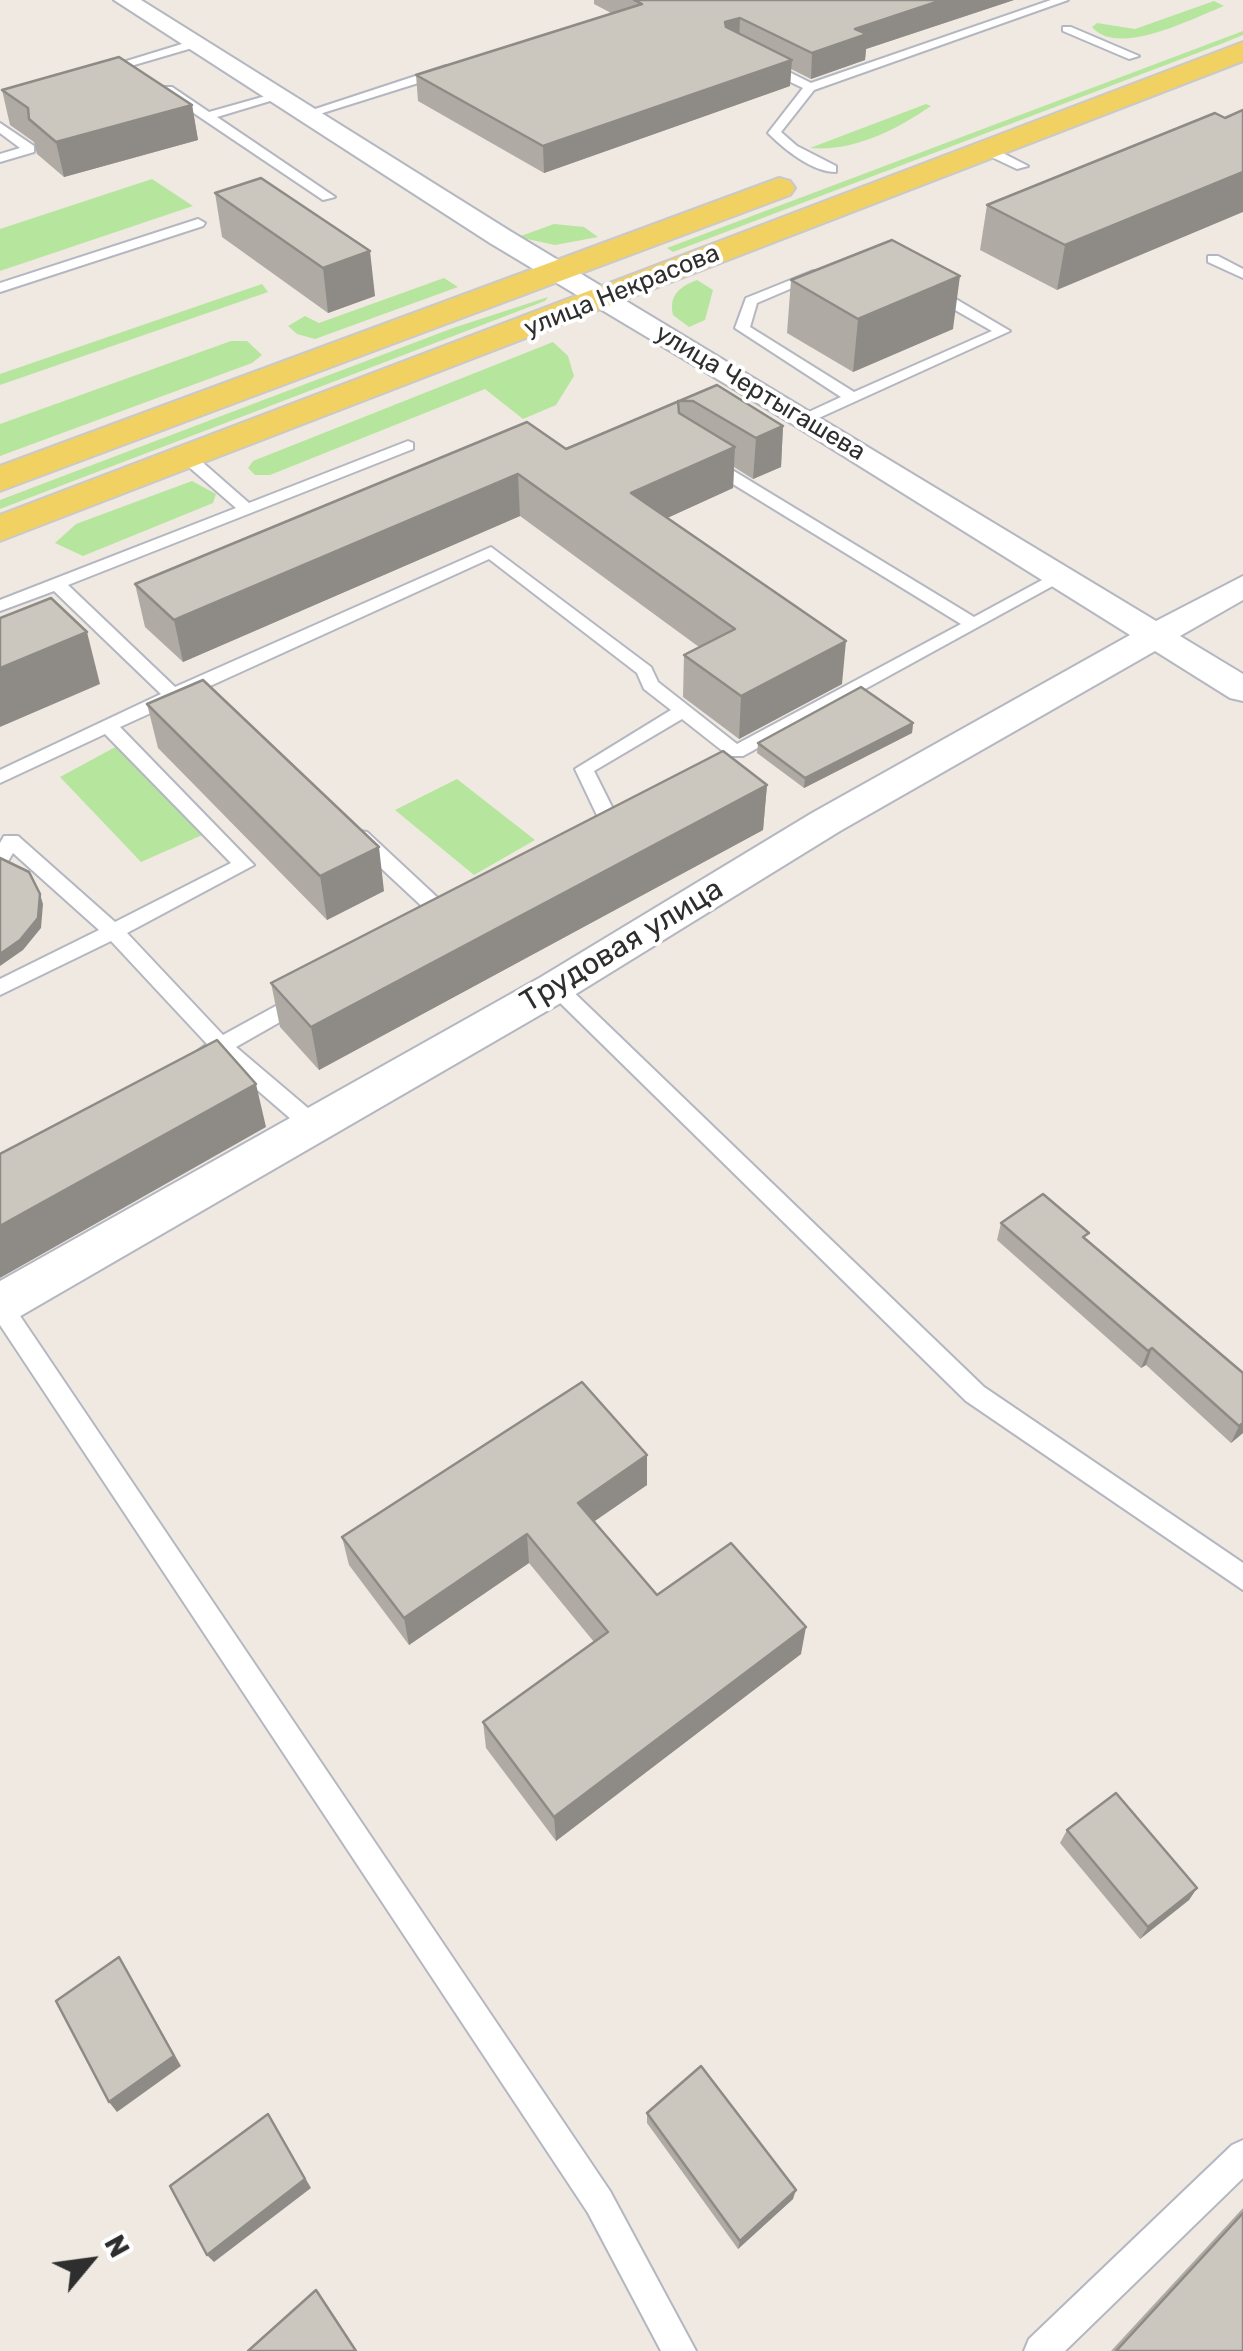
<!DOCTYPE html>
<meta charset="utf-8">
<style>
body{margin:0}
#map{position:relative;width:1243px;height:2351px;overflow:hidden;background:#efe9e1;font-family:Rubik,sans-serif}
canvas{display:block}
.north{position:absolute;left:40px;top:2211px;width:100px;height:100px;-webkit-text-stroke:8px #fff;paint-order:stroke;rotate:61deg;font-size:28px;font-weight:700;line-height:40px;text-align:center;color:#2e2e2e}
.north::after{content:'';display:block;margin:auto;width:35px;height:45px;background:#2e2e2e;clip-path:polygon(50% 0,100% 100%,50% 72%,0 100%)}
</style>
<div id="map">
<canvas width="1243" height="2351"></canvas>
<div class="north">N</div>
</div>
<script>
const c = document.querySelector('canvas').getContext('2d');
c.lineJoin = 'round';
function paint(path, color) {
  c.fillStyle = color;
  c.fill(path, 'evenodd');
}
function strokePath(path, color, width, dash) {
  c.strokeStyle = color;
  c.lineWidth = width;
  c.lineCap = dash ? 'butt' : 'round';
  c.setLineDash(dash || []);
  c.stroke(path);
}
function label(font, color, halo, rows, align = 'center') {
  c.font = font + ' Rubik,sans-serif';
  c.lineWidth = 8;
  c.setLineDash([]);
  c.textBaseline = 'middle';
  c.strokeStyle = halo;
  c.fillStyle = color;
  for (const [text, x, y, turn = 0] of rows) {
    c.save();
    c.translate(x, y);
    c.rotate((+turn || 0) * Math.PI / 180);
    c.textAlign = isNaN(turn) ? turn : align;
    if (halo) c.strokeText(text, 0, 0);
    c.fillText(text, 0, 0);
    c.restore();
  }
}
const green = new Path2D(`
 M1214,1l10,5c-31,12 -106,52 -132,21l5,-4 38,6z
 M1243,31v4l-22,9 -548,208 -6,-4z
 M926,104l5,2c-35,24 -78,46 -121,42z
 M152,179l41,27 -193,65v-42z
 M554,224l30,3 14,10 -43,8 -37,-8z
 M444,278l14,9 -143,52 -18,-5 -9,-8 17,-10 14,7z
 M697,280l16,10 -8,30 -16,7 -16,-12c-4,-20 6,-28 24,-35z
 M262,284l6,8 -268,93v-11z
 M548,297l-3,4 -545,208v-9l453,-172z
 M231,341h16l15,14 -10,8 -252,93v-32z
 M553,342l15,14 6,20 -18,29 -33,14 -38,-30 -215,86h-15l-7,-7 5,-7z
 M192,481l24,13 -3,9 -130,53 -28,-13 21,-19z
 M119,745l90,87 -68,30 -81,-85z
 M457,779l78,61 -61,35 -79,-65z`);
const lane = new Path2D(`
 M1051,0h17l-254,90 -33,42 16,14 39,20v6c-24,0 -52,-23 -68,-39l35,-45 -44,-21v-6h8l44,22z
 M1063,27h8l68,29 -10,3 -66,-28z
 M195,40l4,2v4l-99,29 -6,-4z
 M446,66l6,4 -2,3 -140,44 -10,-3z
 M164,87h8l37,25 71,-20v6l-63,19 118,80 -12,3 -159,-107z
 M0,123l34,23v6l-34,10v-8l20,-6 -20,-15z
 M981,146h8l39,20 -11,3 -36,-17z
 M198,219l7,4 -2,3 -203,66v-9z
 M1208,256h10l25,13v9l-35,-16z
 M813,271l12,3 -68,29 -7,24 104,65 138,-61 -65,-37v-6h10l73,43 -200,91h-10v-6l41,-19 -106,-69 11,-30z
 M408,441l5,2v6l-345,136 107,102 316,-140 160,120 7,15 79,62 224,-120 -259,-159v-6h12l260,158 81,-44h12l2,4 -326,179h-14l-47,-37 -88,52 30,60 -19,10 -10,-6 8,-7 -28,-59 96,-59 -27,-21 -7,-16 -148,-114 -369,168 134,138 -127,68 96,102 71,-39h14l3,5 -3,5 -72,41 86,73 3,6 -11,8 -8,-2 -87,-75 -21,10 -8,-2 -3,-6 20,-15 -96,-103 -111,54v-16l99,-49 -86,-77 -6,10 -7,2v-22l4,-7h14l97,86 116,-59 -126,-129 -105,49v-13l161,-76 -107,-103 -54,20v-11l236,-92 -55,-48v-6h12l56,49z
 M360,831l7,1 87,81 3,5 -3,5h-14l-87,-81 -3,-5 3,-5z
 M556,980l7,2 421,405 259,176v27l-277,-189 -417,-409 -3,-5z
 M0,1295l8,3 602,893 86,160h-35l-73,-138 -588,-888z
 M1243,2140v38l-178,173h-41l5,-12 203,-194z`);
const street = new Path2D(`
 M114,0h27l369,231 646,390 87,-45v24l-63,36 63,38v27l-13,-3 -75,-47 -315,180 -269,166 -554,321 -17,5v-42l541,-304 271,-164 318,-178 -336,-210 -304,-182z`);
const primary = new Path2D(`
 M1243,42v19l-1243,480v-26z
 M779,178l11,3 5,7 -5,7 -790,296v-25z`);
const wall = new Path2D(`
 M594,0h420l-148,49 -1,11 -54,19 -20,-10 -1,17 -246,87 -126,-72 -2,-26 195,-62 -17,-9z
 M2,90l190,15 6,35 -134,37 -27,-23 -3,-12 -24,-17z
 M1225,118l-168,172 -77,-40 7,-45z
 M215,193l160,103 -47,17 -106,-76z
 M791,280l162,49 -100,43 -66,-39z
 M717,385l66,41 -2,41 -28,12 -19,-12 -1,21 -66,30 175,166 -103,55 -56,-42 1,-42 15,-8 -179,-131 -337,146 -38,-35 -10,-43 431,-135z
 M147,704l237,187 -57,29 -169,-172z
 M913,723l-1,10 -108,55 -47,-35 1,-10z
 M767,785l-4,45 -444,240 -39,-43 -9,-44z
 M1001,1223l86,17 156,133v60l-12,10 -85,-78 -5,3 -144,-128z
 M647,1455v30l-53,36 63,74 144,59 -245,187 -70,-93 -3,-26 111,-80 -65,-79 -120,82 -60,-80 -7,-28z
 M1067,1830l130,58 -8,12 -49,39 -80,-96z
 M647,2113l146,86 -55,50 -91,-126z
 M1243,2208v143h-132z`);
const shadedWall = new Path2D(`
 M942,0h72l-148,49 -1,11 -54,19 1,-26 43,-24z
 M740,18l-1,26 -15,3 1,-25z
 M792,60l-2,26 -246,87 -1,-27z
 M192,105l6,35 -134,37 -8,-35z
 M1243,172v40l-186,78 8,-45z
 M370,251l5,45 -47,17 -5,-45z
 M960,276l-7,53 -100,43 5,-53z
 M783,426l-2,41 -28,12 3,-41z
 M735,447l-2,41 -103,47 1,-42z
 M518,474l2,42 -337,146 -9,-42z
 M87,632l13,52 -100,43v-59z
 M846,641l-4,43 -103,55 2,-43z
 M913,723l-1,10 -108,55 1,-10z
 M767,785l-4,45 -444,240 -8,-43z
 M379,847l5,44 -57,29 -7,-44z
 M40,894l3,10 -2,24 -18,22 -23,16v-12z
 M256,1084l10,43 -266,151v-52z
 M1152,1348l-6,17 -5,3 7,-17z
 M1243,1423v10l-12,10 8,-17z
 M647,1455v30l-68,47 -1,-29z
 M527,1534l2,29 -120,82 -5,-27z
 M806,1627l-5,27 -245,187 -2,-24z
 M1197,1888l-8,12 -49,39 8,-12z
 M119,1957l62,109 -64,46 -8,-10z
 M268,2114l43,74 -97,74 -7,-7z
 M796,2190l-3,9 -55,50 2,-8z`);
const building = new Path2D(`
 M634,0h308l-87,29 12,5 -55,19 -72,-35 -15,4 1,5 66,33 -249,86 -127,-71 226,-71z
 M119,57l73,48 -136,37 -27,-23 -1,-11 -26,-18z
 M1243,110v62l-178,73 -78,-40 228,-92 10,5z
 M261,178l109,73 -47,17 -108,-75z
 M892,240l68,36 -102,43 -67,-39z
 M717,385l66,41 -27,12 -63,-37h-15l1,12 56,34 -104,46 215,148 -105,55 -57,-41 51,-26 -217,-155 -344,146 -39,-36 392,-162 39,27z
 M51,598l36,34 -87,36v-50z
 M203,680l176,167 -59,29 -173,-172z
 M861,687l52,36 -108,55 -47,-35z
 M723,751l44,34 -456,242 -40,-44z
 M0,858l29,14 11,22 -2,24 -18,22 -20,14z
 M217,1040l39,44 -256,142v-72z
 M1043,1194l46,39 -6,4 160,136v50l-4,3 -87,-78 -4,3 -147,-128z
 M582,1382l65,73 -69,48 79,92 74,-52 75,84 -252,190 -71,-95 125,-90 -81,-98 -123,84 -62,-81z
 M1116,1793l81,95 -49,39 -81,-97z
 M119,1957l55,99 -65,46 -53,-101z
 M701,2066l95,124 -56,51 -93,-128z
 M268,2114l37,65 -98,76 -37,-69z
 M1243,2213v138h-127z
 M316,2290l40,61h-108z`);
const farStreetnames = [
 ["улица Некрасова",622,291,-22],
 ["улица Чертыгашева",760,393,31]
];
const streetNames = [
 ["Трудовая улица",622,946,-31]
];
paint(green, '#b6e59e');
strokePath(lane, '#b4b7c1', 4);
strokePath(street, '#b4b7c1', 4);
strokePath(primary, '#c9c9c9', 4);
paint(lane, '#fff');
paint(street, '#fff');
paint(primary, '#f2d163');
paint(wall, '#afaba4');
paint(shadedWall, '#8e8b86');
paint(building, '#cbc7bf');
strokePath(building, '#8e8b86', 2.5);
label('25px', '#2e2e2e', '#fff', farStreetnames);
label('30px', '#2e2e2e', '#fff', streetNames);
</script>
